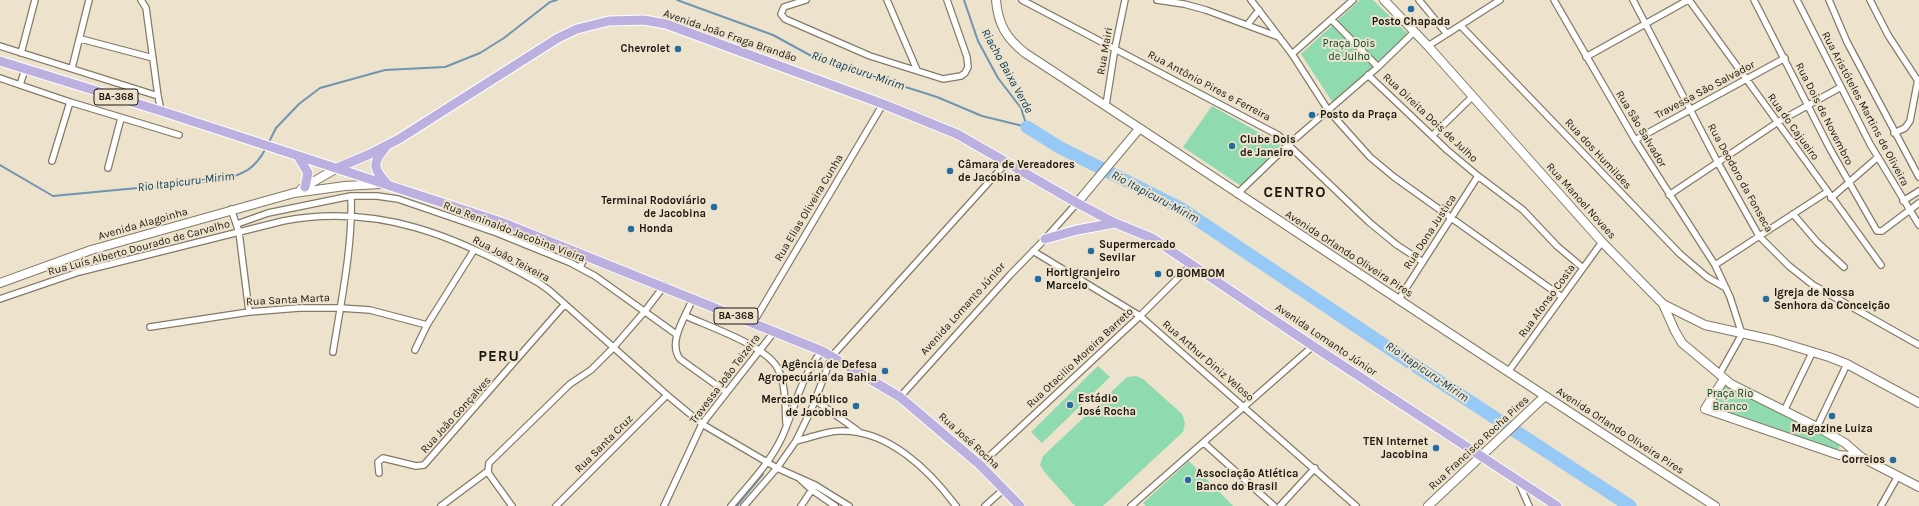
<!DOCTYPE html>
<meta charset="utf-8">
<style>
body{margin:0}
canvas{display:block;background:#ede3cd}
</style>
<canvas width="1919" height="506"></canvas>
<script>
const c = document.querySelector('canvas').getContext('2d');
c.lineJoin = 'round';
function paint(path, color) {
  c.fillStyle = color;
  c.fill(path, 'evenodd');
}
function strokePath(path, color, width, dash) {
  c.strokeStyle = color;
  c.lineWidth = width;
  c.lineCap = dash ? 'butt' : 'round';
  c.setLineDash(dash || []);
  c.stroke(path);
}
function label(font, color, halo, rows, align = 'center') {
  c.font = font + ' Karla,sans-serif';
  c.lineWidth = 4;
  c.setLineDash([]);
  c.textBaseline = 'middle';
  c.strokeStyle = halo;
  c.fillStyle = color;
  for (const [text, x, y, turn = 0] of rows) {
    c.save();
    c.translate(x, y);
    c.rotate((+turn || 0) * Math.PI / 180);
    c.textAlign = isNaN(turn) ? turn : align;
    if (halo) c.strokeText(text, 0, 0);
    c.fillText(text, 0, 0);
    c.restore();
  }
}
const green = new Path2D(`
 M1360,0h13l35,34 -36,36 -39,33 -32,-49z
 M1212,106l69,39 -40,41 -58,-39z
 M1098,366l12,11 -68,66 -11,-11z
 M1136,376l7,3 39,35 3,9 -2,9 -80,74h-28l-29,-32 -6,-9 3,-9 84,-79z
 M1721,386h7l112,56 -1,7h-4l-121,-42 -3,-5z
 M1189,461l44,45h-87l-3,-3z`);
const stream = new Path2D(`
 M677,0l96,35 44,24 120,38 45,19 45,11
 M964,0l14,41 20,37 23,30 6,19
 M268,144l8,-16 23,-24 21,-16 65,-18 60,-3 35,-14 24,-15 46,-36 7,-2
 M0,165l53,31 169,-16c22,-6 33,-11 44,-32
 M737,506l26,-32`);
const river = new Path2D(`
 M1027,127l32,20 121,61 228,153 222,145`);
const street = new Path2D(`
 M141,0l5,8 12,88
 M806,0l-22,7 -3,7 4,5 85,37 73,23 18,-3 4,-3 3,-6 -1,-10 -20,-57
 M887,0l30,70
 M1022,0l256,135 91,87 28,23 26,17
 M1157,0l27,4 22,6 73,27
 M1251,0l41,54 36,56 42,47 24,20 168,120
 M1419,0l28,34
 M1554,0l81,140 80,125 15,32 12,37 -23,41
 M1633,0l84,161 42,75 30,30 24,19 106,60
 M1689,0l192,265
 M1754,0l76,149 47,82h5l37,-28
 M1797,0l73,144 49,81
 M1829,0l18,42 72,135
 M1870,0l18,35 30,46
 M1332,20l46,47
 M1248,24l11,-14
 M1461,26l219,228 27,23 19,11
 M81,39l72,19
 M0,46l158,50 3,15
 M1428,46l72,-46
 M21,53l14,-53
 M1292,54l61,-54
 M1586,57l102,-57
 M72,68l17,-68
 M1368,75l79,75 31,26 45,34 34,36 26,22
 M0,78l20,7 5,-16
 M20,85l50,17 109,33
 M1106,105l9,-57 10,-48
 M1894,133l11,-5 5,-7 8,-42
 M1432,136l40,-39
 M1635,140l150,-82
 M52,161l18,-59
 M108,168l13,-50
 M1237,194l52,-50 89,-77 36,-35
 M1669,195l109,-73 63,-35
 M1831,198l47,-41
 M1903,201l16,-10
 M231,209l8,23 10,80
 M1793,214l24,28 27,25
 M237,224l31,-11 83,-17h26l21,3 99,34 74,30 24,13 81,58
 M1033,251l107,65 216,190
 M1715,265l112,-73
 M580,267l6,-12
 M693,298c-7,18 -26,44 -13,61l46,33
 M0,299l79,-27 204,-51c95,-18 174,15 256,62l11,8 117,104 35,29 75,44 38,17 34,21
 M1399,299l79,-123
 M686,316c24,11 81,30 92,53 8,16 7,37 8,54
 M753,323l130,-219
 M150,327l99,-15 50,-4h41l30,2 57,15
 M415,350l12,-25 47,-75
 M333,352c8,-50 20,-107 18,-156
 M1508,372l94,-130
 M900,397l110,-122 35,-36 32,-36
 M815,400l43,31
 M1784,411l29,-60
 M1817,427l30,-63
 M796,441c14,-3 30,-10 44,-10 48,-2 90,40 116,75
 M1204,443l70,63
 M980,465l160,-149 52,-52
 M379,473l-1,-11 5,-4 33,8 8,-1 141,-161
 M800,479l12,11 23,16
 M1518,481l11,25
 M441,506l47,-35
 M512,506l-23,-32 -1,-3 1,-8 81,-79 21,-14 22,-22 32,-37 19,-25
 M556,506l111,-111
 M664,506l38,-82 72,-92
 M731,506c18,-22 39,-43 51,-69 13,-29 19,-61 40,-86
 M744,506l33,-38 19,-27 16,-33 20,-52 175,-194
 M801,506l12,-18
 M985,506l19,-17
 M1131,506l182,-160
 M1280,506l35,-38
 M1881,506l17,-30`);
const secondary = new Path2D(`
 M996,0c2,24 10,38 29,53 230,150 458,305 690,453
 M1384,0l44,46 174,196 61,62 42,21 68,15 56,17 18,7 72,39
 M301,189l36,-21
 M1077,203l62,-74
 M0,283l91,-33 203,-57 51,-7 35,-2
 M1663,304l12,27 7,12 49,41 86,43 28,16 16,14 58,30
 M1724,379l-19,30 134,46 22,2
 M1428,506l117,-110`);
const primary = new Path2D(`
 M0,61l161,50 340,111 321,129 78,46 80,68 40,41
 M385,148c-14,16 -11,21 2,36
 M298,156l10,17 -3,14
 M337,168l33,-14 29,-15 159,-101 19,-9 32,-8 35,-1 22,4 217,80 74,30 120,69 38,20 37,15 161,108 244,160
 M1045,239l32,-9 38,-7`);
const markers = [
 [1411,9,4,"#236ca0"],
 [678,49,4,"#236ca0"],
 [1312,115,4,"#236ca0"],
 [1232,146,4,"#236ca0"],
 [950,171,4,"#236ca0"],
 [714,207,4,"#236ca0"],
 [631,229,4,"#236ca0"],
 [1091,251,4,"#236ca0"],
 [1158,274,4,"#236ca0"],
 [1038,279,4,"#236ca0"],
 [1766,299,4,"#236ca0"],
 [885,371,4,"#236ca0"],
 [1070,405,4,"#236ca0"],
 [856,406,4,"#236ca0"],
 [1832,416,4,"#236ca0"],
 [1436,448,4,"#236ca0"],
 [1893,460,4,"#236ca0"],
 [1188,480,4,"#236ca0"]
];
const shields = [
 [116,97,44],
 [736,316,44]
];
const shieldNames = [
 ["BA-368",116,97],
 ["BA-368",736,316]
];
const poiNames = [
 ["Posto Chapada",1411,22,"center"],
 ["Chevrolet",670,49,"right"],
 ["Posto da Praça",1320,115],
 ["Clube Dois",1240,140],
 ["de Janeiro",1240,153],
 ["Câmara de Vereadores",958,165],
 ["de Jacobina",958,178],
 ["Terminal Rodoviário",706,201,"right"],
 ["de Jacobina",706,214,"right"],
 ["Honda",639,229],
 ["Supermercado",1099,245],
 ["Sevilar",1099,258],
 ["Hortigranjeiro",1046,273],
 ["Marcelo",1046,286],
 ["O BOMBOM",1166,274],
 ["Igreja de Nossa",1774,293],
 ["Senhora da Conceição",1774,306],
 ["Agência de Defesa",877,365,"right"],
 ["Agropecuária da Bahia",877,378,"right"],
 ["Estádio",1078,399],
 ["José Rocha",1078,412],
 ["Mercado Público",848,400,"right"],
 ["de Jacobina",848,413,"right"],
 ["Magazine Luiza",1832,429,"center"],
 ["TEN Internet",1428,442,"right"],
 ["Jacobina",1428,455,"right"],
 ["Correios",1885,460,"right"],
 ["Associação Atlética",1196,474],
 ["Banco do Brasil",1196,487]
];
const streetNames = [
 ["Avenida João Fraga Brandão",730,36,19],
 ["Rua Mairi",1105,51,-80],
 ["Rua Antônio Pires e Ferreira",1209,86,28],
 ["Travessa São Salvador",1705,90,-28],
 ["Rua Aristóteles Martins de Oliveira",1865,109,62],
 ["Rua Dois de Novembro",1824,114,63],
 ["Rua Direita Dois de Julho",1430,118,43],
 ["Rua do Cajueiro",1793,127,54],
 ["Rua São Salvador",1641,129,59],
 ["Rua dos Humildes",1598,154,47],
 ["Rua Deodoro da Fonseca",1740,178,61],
 ["Rua Manoel Novaes",1581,201,48],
 ["Rua Elias Oliveira Cunha",809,208,-59],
 ["Avenida Alagoinha",143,224,-16],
 ["Rua Reninaldo Jacobina Vieira",514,232,21],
 ["Rua Dona Justica",1430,232,-57],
 ["Rua Luís Alberto Dourado de Carvalho",139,248,-15],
 ["Avenida Orlando Oliveira Pires",1349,254,33],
 ["Rua João Teixeira",511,259,28],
 ["Rua Santa Marta",288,300,-3],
 ["Rua Afonso Costa",1547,301,-54],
 ["Avenida Lomanto Júnior",963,309,-48],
 ["Avenida Lomanto Júnior",1326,340,34],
 ["Rua Otacilio Moreira Barreto",1080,358,-43],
 ["Rua Arthur Diniz Veloso",1208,361,41],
 ["Travessa João Teizeira",725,379,-53],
 ["Rua João Gonçalves",456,415,-48],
 ["Avenida Orlando Oliveira Pires",1620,431,33],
 ["Rua José Rocha",969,441,42],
 ["Rua Francisco Rocha Pires",1479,443,-43],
 ["Rua Santa Cruz",604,444,-45]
];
const parkNames = [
 ["Praça Dois",1349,44],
 ["de Julho",1349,57],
 ["Praça Rio",1730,394],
 ["Branco",1730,407]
];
const waterNames = [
 ["Rio Itapicuru-Mirim",858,71,19],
 ["Riacho Baixa Verde",1007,71,61],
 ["Rio Itapicuru-Mirim",186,182,-7],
 ["Rio Itapicuru-Mirim",1155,197,28],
 ["Rio Itapicuru-Mirim",1427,372,34]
];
const districtNames = [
 ["CENTRO",1295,193],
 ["PERU",499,357]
];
paint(green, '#8fdaaf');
strokePath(stream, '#7194b1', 2);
strokePath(river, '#96c9f6', 13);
strokePath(street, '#847a67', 8);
strokePath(secondary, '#847a67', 10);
strokePath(primary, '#fff', 11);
strokePath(street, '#fff', 5.5);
strokePath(secondary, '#fff', 8);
strokePath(primary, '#bbb0e0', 9);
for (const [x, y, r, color] of markers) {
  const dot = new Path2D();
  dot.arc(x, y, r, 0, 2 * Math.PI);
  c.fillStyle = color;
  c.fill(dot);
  strokePath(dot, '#ede3cd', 1.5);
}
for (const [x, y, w] of shields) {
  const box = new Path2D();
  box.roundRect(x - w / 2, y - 8, w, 16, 3);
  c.fillStyle = '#ede3cd';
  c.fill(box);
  strokePath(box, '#1b170f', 1);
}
label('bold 10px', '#1b170f', null, shieldNames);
label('bold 11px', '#1b170f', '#ede3cd', poiNames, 'left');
label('11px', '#1b170f', '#ede3cd', streetNames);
label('11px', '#004528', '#ede3cd', parkNames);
label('italic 12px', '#023659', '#ede3cd', waterNames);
c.letterSpacing = '1px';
label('bold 15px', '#1b170f', '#ede3cd', districtNames);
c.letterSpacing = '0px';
</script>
